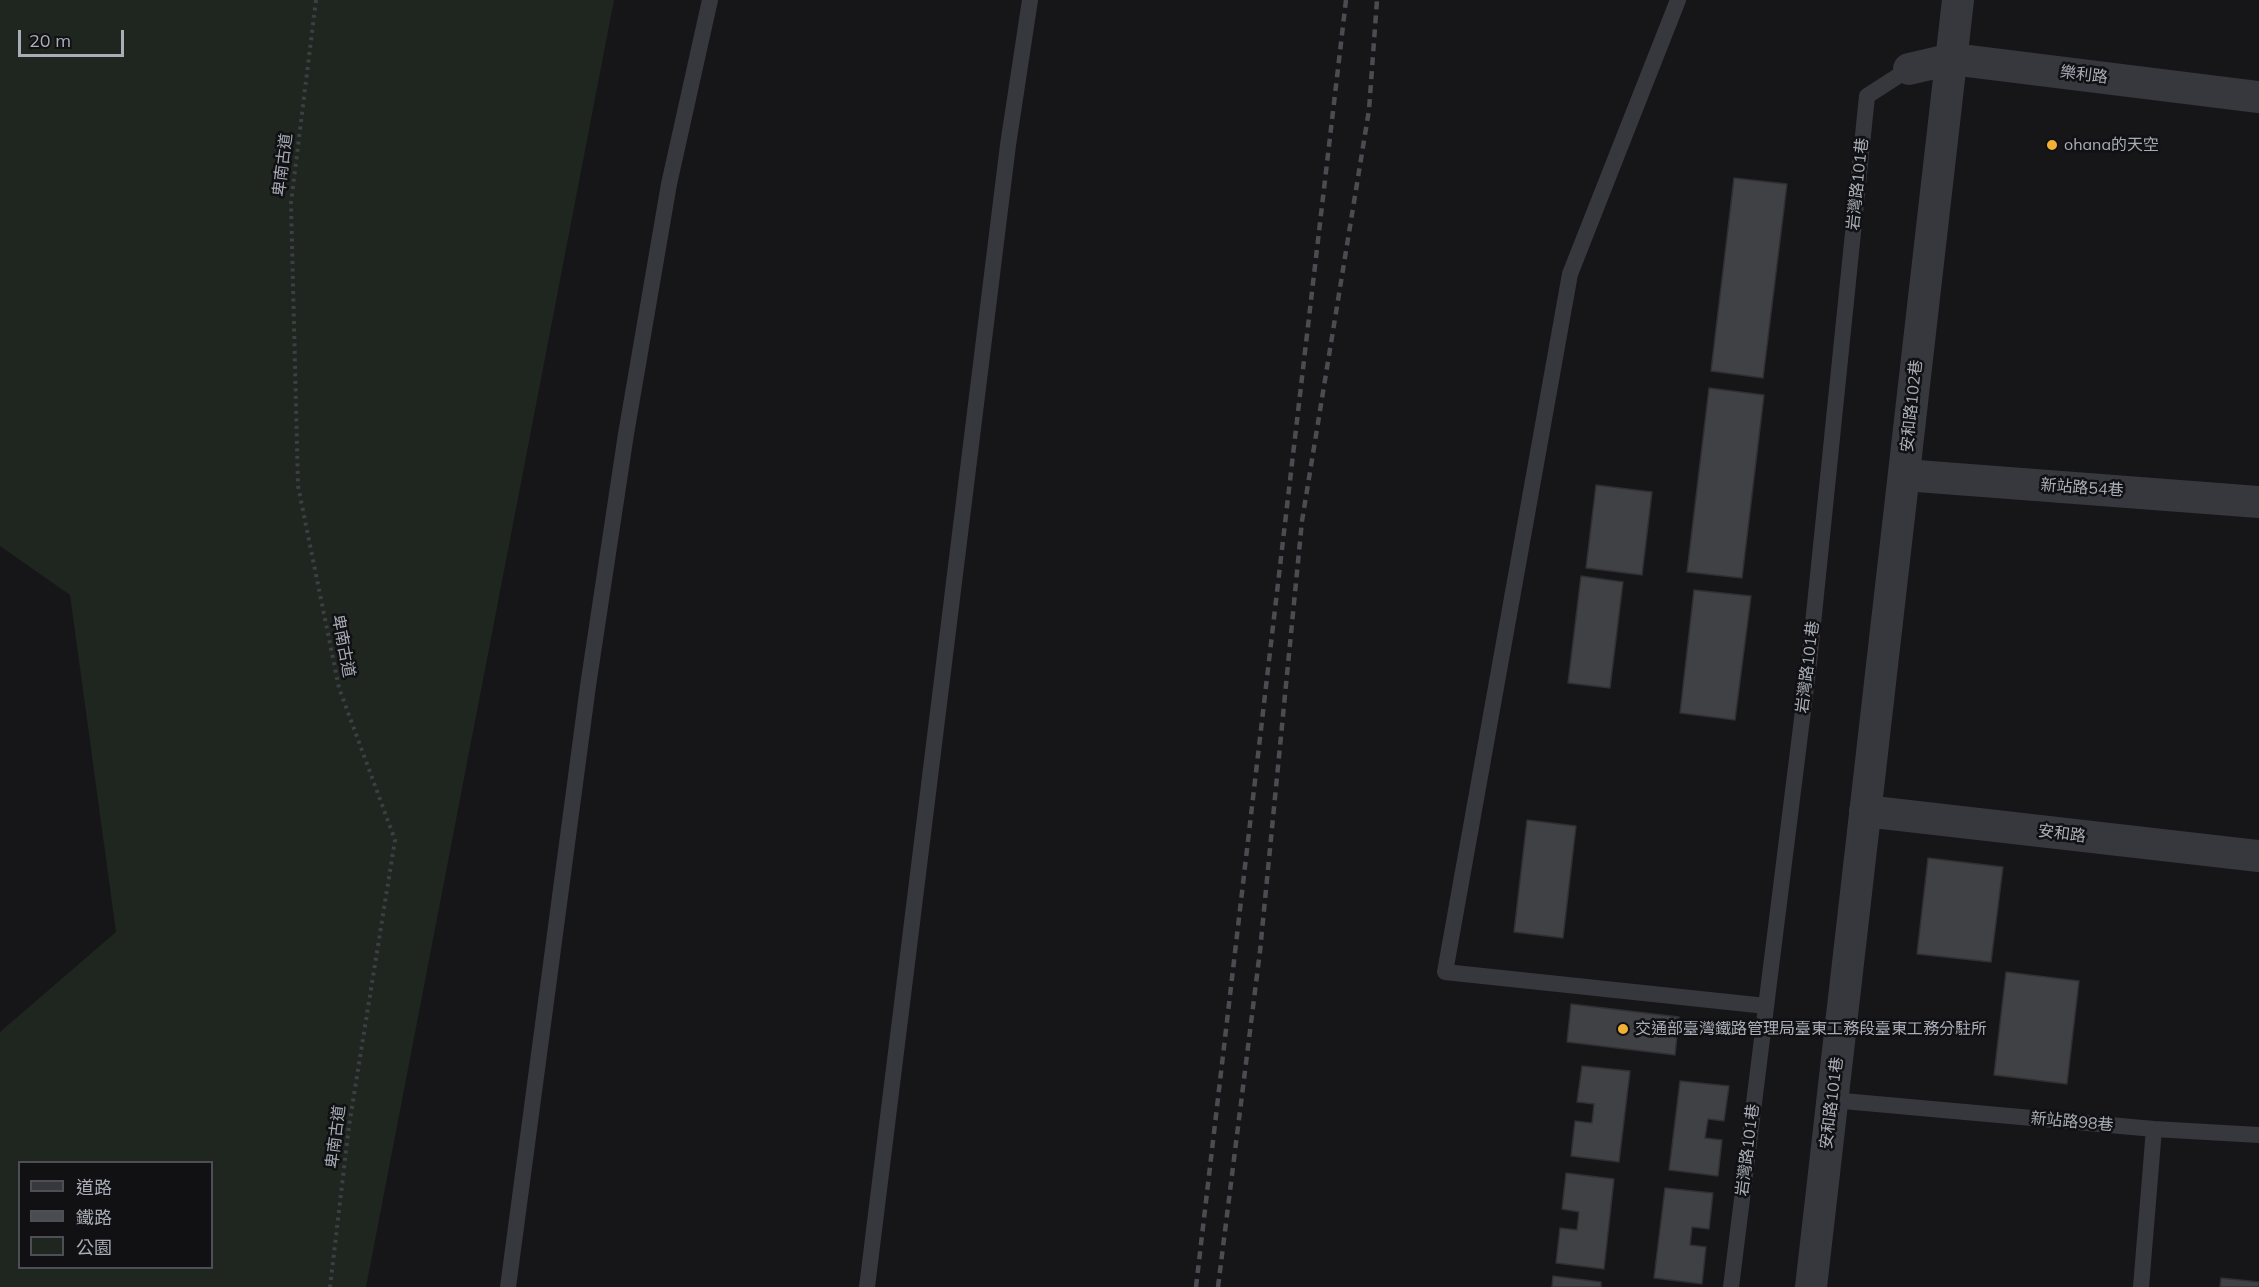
<!DOCTYPE html>
<meta charset="utf-8">
<style>
body{margin:0}
#map{position:relative;width:2259px;height:1287px;overflow:hidden;background:#161618;font-family:Mulish,"Noto Sans TC",sans-serif}
canvas{display:block}
.legend{position:absolute;left:18px;top:1161px;width:195px;height:108px;box-sizing:border-box;background:#111113;border:2px solid #4d4f55;margin:0;padding:8px 10px;list-style:none;font-size:18px;color:#a8adb8}
.legend li{display:flex;align-items:center;gap:12px;height:30px}
.legend b{width:30px;border:2px solid #4d4f55}
.scale{position:absolute;left:18px;top:30px;width:106px;height:27px;box-sizing:border-box;border:3px solid #a8adb8;border-top:0;padding-left:8px;font-size:18px;line-height:21px;white-space:nowrap;color:#a8adb8;-webkit-text-stroke:4px #111113;paint-order:stroke}
</style>
<div id="map">
<canvas width="2259" height="1287"></canvas>
<ul class="legend">
<li><b style="height:8px;background:#37383d"></b>道路</li>
<li><b style="height:8px;background:#4a4c52"></b>鐵路</li>
<li><b style="height:16px;background:#1e261f"></b>公園</li>
</ul>
<div class="scale">20 m</div>
</div>
<script>
const c = document.querySelector('canvas').getContext('2d');
c.lineJoin = 'round';
function paint(path, color) {
  c.fillStyle = color;
  c.fill(path, 'evenodd');
}
function strokePath(path, color, width, dash) {
  c.strokeStyle = color;
  c.lineWidth = width;
  c.lineCap = dash ? 'butt' : 'round';
  c.setLineDash(dash || []);
  c.stroke(path);
}
function label(font, color, halo, rows, align = 'center') {
  c.font = font + ' Mulish,"Noto Sans TC",sans-serif';
  c.lineWidth = 5;
  c.setLineDash([]);
  c.textBaseline = 'middle';
  c.strokeStyle = halo;
  c.fillStyle = color;
  for (const [text, x, y, turn = 0] of rows) {
    c.save();
    c.translate(x, y);
    c.rotate((+turn || 0) * Math.PI / 180);
    c.textAlign = isNaN(turn) ? turn : align;
    if (halo) c.strokeText(text, 0, 0);
    c.fillText(text, 0, 0);
    c.restore();
  }
}
const green = new Path2D(`
 M0,0h614l-248,1287h-366v-255l116,-100 -46,-337 -70,-49zM212,1162v106h-192v-106z`);
const building = new Path2D(`
 M1734,178l53,6 -24,194 -52,-7z
 M1709,388l55,7 -22,183 -55,-6z
 M1596,485l56,7 -10,83 -56,-7z
 M1581,576l42,6 -13,106 -42,-5z
 M1694,590l57,6 -16,124 -55,-7z
 M1527,820l49,6 -13,112 -49,-6z
 M1928,858l75,9 -12,95 -74,-8z
 M2006,972l73,9 -12,103 -73,-9z
 M1571,1004l108,13 -4,38 -108,-13z
 M1582,1066l48,5 -11,91 -48,-6 4,-35 17,2 2,-19 -17,-2z
 M1680,1081l49,5 -5,35 -16,-2 -3,19 17,2 -4,36 -49,-6z
 M1566,1173l48,6 -10,90 -48,-6 4,-35 17,2 2,-18 -17,-3z
 M1665,1188l48,5 -4,36 -17,-2 -2,18 16,2 -4,37 -48,-6z
 M1553,1276l48,6v5h-49z
 M2221,1278l38,4v5h-39z`);
const path = new Path2D(`
 M316,0l-25,203 7,283 41,202 56,152 -46,286 -19,161`);
const lane = new Path2D(`
 M1678,0l-108,274 -125,698 321,34
 M1832,1100l322,29 -13,158
 M2154,1129l105,6
 M508,1287l80,-601 38,-252 43,-250 41,-184
 M867,1287l141,-1142 22,-145
 M1731,1287l78,-624 58,-567 42,-27`);
const street = new Path2D(`
 M1909,69l43,-10 307,38
 M1904,475l355,27
 M1865,811l394,45
 M1811,1287l147,-1287`);
const rail = new Path2D(`
 M1196,1287l150,-1287
 M1218,1287l42,-336 42,-430 67,-411 8,-110`);
const markers = [
 [2052,145,6,"#f2b134"],
 [1623,1029,6,"#f2b134"]
];
const streetNames = [
 ["樂利路",2084,75,7],
 ["卑南古道",283,165,-83],
 ["岩灣路101巷",1858,184,-84],
 ["安和路102巷",1912,406,-84],
 ["新站路54巷",2082,488,4],
 ["卑南古道",343,646,79],
 ["岩灣路101巷",1808,667,-83],
 ["安和路",2062,834,7],
 ["安和路101巷",1832,1103,-83],
 ["新站路98巷",2072,1122,5],
 ["卑南古道",336,1137,-83],
 ["岩灣路101巷",1748,1150,-83]
];
const poiNames = [
 ["ohana的天空",2064,145],
 ["交通部臺灣鐵路管理局臺東工務段臺東工務分駐所",1635,1029]
];
paint(green, '#1e261f');
paint(building, '#404145');
strokePath(building, '#303034', 1.5);
strokePath(path, '#3d3f44', 4, [3, 4.5]);
strokePath(lane, '#37383d', 16);
strokePath(street, '#37383d', 32);
strokePath(rail, '#4a4c52', 4.5, [8, 6]);
for (const [x, y, r, color] of markers) {
  const dot = new Path2D();
  dot.arc(x, y, r, 0, 2 * Math.PI);
  c.fillStyle = color;
  c.fill(dot);
  strokePath(dot, '#111113', 2);
}
label('16px', '#a8adb8', '#111113', streetNames);
label('16px', '#a8adb8', '#111113', poiNames, 'left');
</script>
